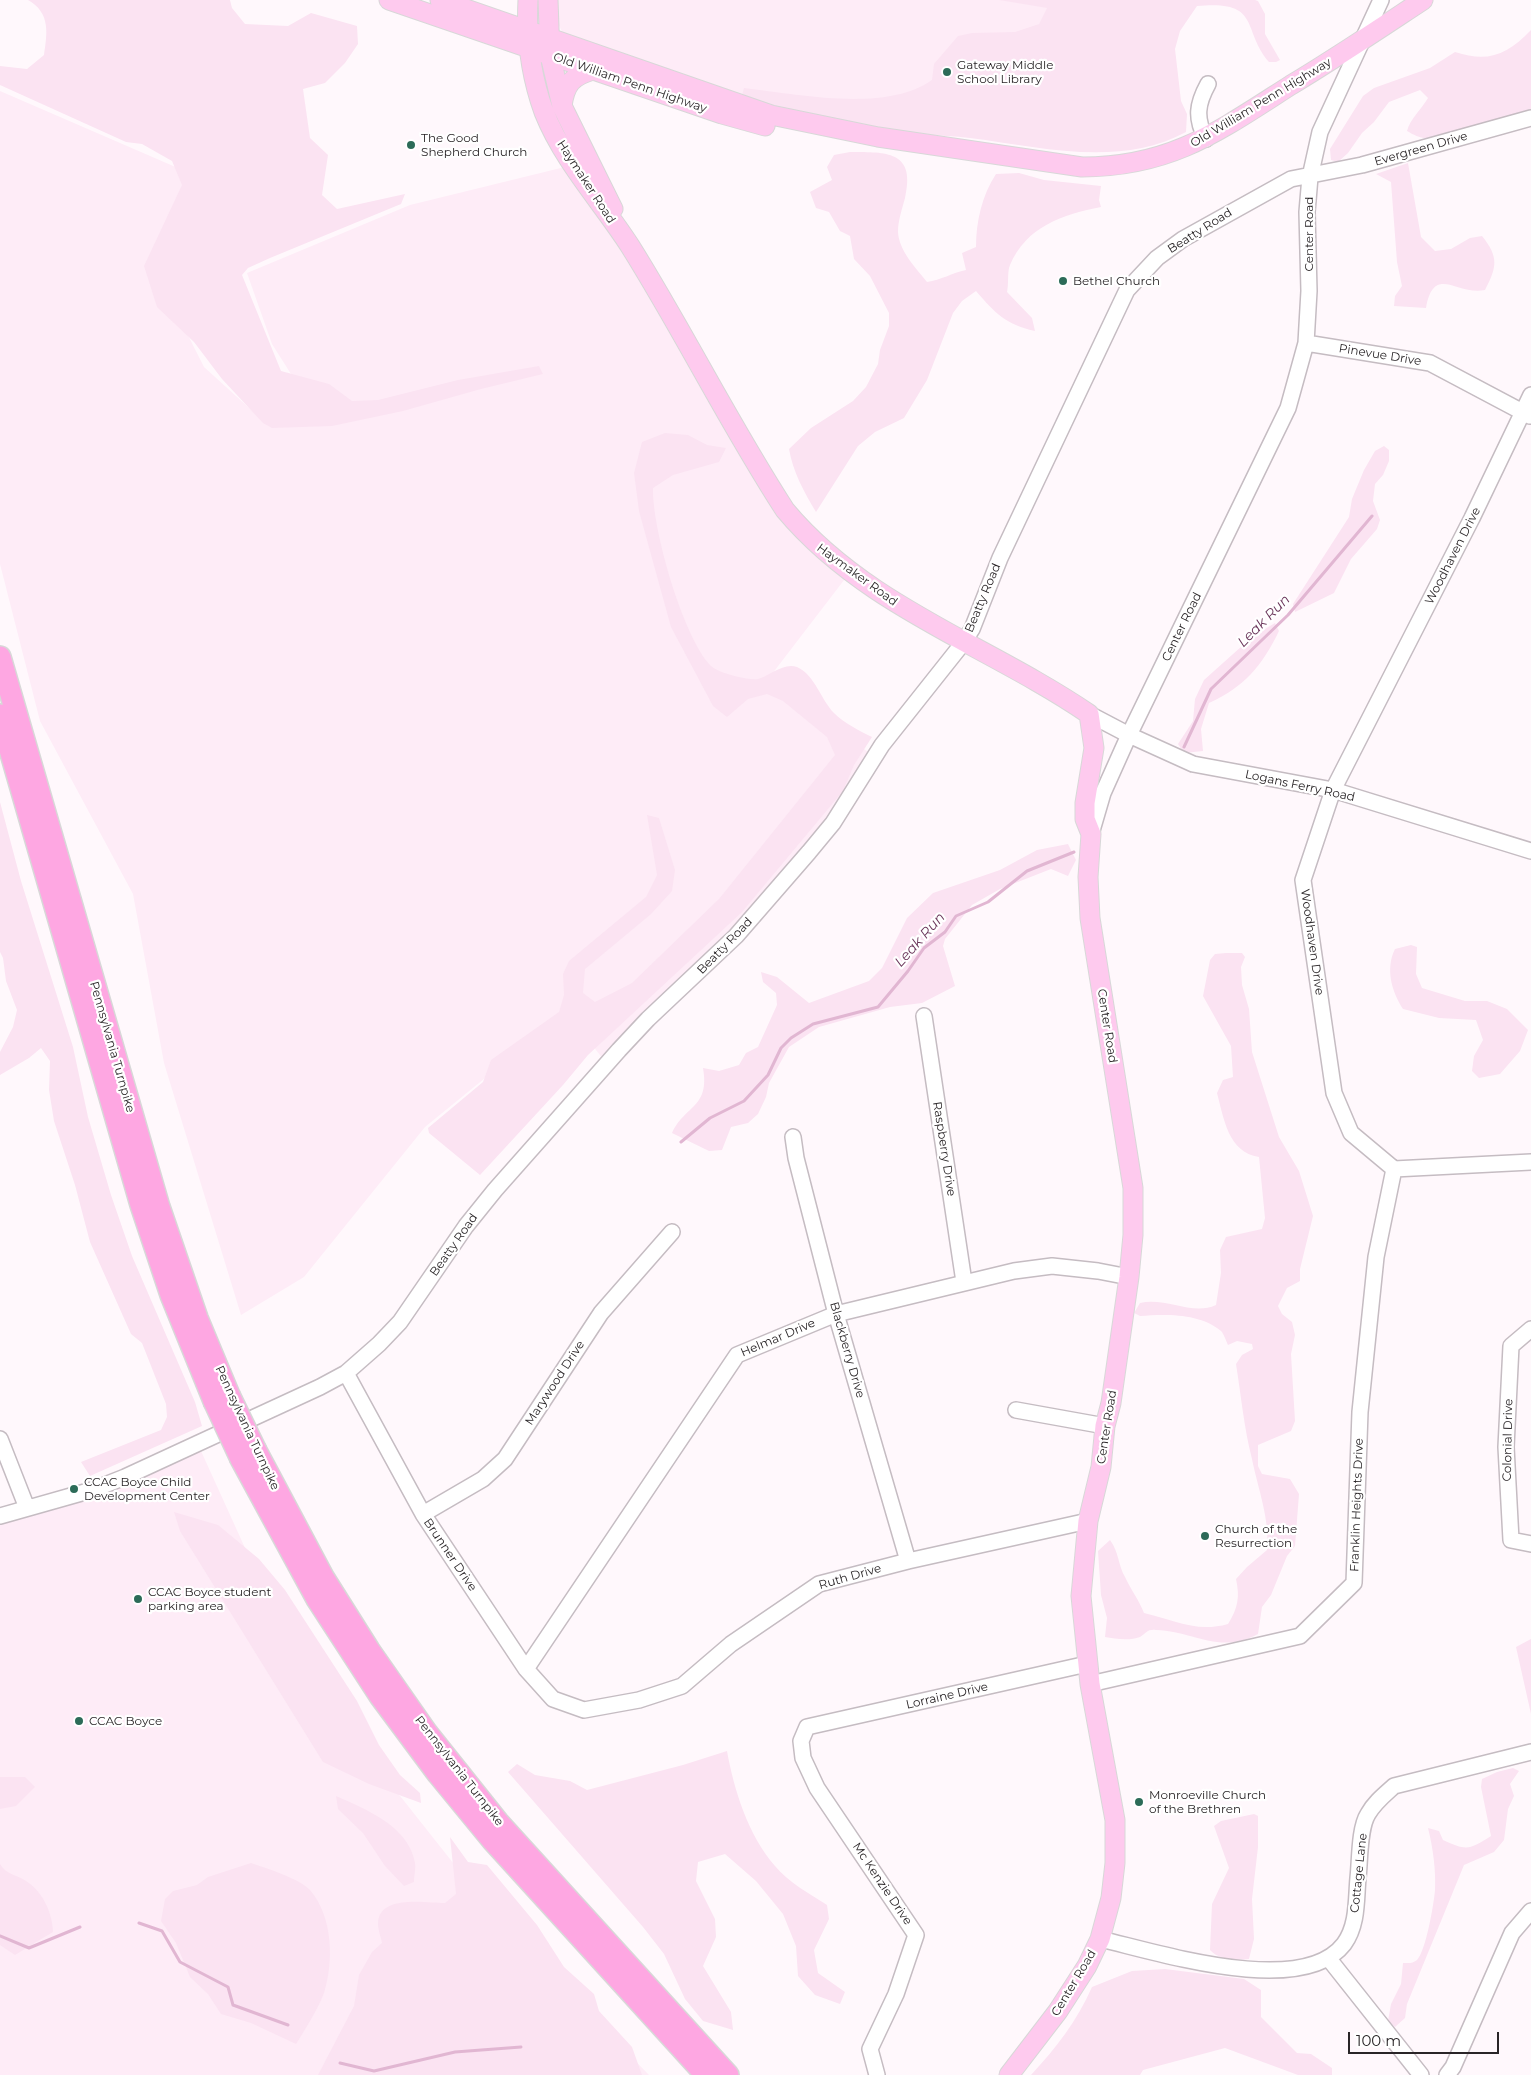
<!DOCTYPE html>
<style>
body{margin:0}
#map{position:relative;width:1531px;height:2075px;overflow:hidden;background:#fff8fc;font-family:Montserrat,sans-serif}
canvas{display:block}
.scale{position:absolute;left:1348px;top:2032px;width:151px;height:22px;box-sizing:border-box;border:2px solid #292527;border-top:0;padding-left:6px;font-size:15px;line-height:18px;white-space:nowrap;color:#292527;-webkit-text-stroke:4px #fff;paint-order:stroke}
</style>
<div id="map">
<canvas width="1531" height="2075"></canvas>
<div class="scale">100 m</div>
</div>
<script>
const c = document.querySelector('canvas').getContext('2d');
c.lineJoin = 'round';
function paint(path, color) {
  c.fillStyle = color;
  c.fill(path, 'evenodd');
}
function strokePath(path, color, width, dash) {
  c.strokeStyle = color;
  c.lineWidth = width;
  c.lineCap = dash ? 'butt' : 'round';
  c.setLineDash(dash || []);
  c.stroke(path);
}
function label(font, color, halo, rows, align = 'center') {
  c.font = font + ' Montserrat,sans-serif';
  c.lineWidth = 4.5;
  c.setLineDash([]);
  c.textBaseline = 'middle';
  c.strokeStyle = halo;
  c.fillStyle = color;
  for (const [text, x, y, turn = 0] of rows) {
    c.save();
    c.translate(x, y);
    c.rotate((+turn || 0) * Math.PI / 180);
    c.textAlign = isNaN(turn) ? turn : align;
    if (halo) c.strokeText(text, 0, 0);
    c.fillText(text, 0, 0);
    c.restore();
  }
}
const built = new Path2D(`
 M555,0h518l-150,105 -151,1 -210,-74 -4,-9z
 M0,91l194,84 -36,101 46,91 54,49 33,-42 -19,-30 -25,-71 163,-68 163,-40 194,318 84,88 -79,103 102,83 -41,66 -226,241 -41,-52 -141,115 -121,150 -63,38 -77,-252 -31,-169 -93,-173 -40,-157z
 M201,1451l69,152 89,141 106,134 102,113 82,84h-649v-553l94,-25z`);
const green = new Path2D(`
 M28,0h202l2,8 13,16 43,2 23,-13 46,13 1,18 -13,19 -20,20 -22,6 7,49 18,17 -6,40 15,14 68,-15 -4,10 -131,54 -22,10 -6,7 39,96 48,13 23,17 26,-1 80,-20 81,-14 4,8 -62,15 -78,22 -71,15 -60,2 -9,-5 -41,-44 -28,-37 -37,-35 -13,-41 38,-81 -10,-24 -30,-17 -16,-2 -126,-57v-19l27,3 17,-14c3,-21 7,-42 -16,-55z
 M999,0h256l3,1 7,13v20l15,26 -4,2h-7c-28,-33 -7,-62 -72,-56l-17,25 -5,18 6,52 6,13 -1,18c-67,36 -145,15 -216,6 -16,-2 -31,-2 -46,-4 -55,-8 -111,-18 -166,-28l-16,-11 2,-7c53,6 142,25 188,-8l2,-16 24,-28 14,-3 43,-1 24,-8 8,-16z
 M1531,30v80c-31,8 -71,26 -102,28 -8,1 -15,-3 -22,-7 3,-12 14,-21 21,-33l-8,-8 -31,12 -15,20 -12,11 -14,20 -10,9 -7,-2 -1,-11 33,-53 11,-8 56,-20 25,-16c33,11 52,3 76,-22z
 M850,152c37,0 66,-1 55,46 -3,11 -7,23 -7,34 1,19 18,36 29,50 14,-2 25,-9 39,-12l-4,-17 14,-6c0,-25 6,-52 20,-73l23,-1 25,7 57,6 -2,14 2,7c-38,7 -75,20 -91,58 -3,7 -1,19 -3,27l25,26 3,13c-30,-7 -39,-17 -59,-40l-14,10 -9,12 -26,67 -23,38 -29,14 -17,14 -42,66c-12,-20 -23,-40 -27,-63l22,-21 42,-27 13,-14 12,-23 2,-14 9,-24v-13l-19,-37 -16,-17 -4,-23 -10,-5 -11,-19 -13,-4 -6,-16 22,-12 -5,-13 7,-12z
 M1408,163l13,74 14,14 16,-2 19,-11 12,-2c17,21 15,31 3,54 -28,6 -51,-27 -59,18l-32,-2 1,-10 7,-10 -5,-24 -6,-80 -15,-8z
 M665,433l23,2 19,10 19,3 -7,14 -46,13 -20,13c-1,41 30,149 58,178 5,5 20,9 28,11 5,1 14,3 19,2 11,-3 26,-17 39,-12 18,8 24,33 37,46 10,10 26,18 38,24l-18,28 -11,26 -101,121 -154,143 -25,30 -83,90 -51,-42 -1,-5 55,-46 8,-22 68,-48 5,-17 -1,-21 6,-13 77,-64 11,-22 -10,-60 12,3 16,52 -3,21 -21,23 -66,55 -2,24 12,9 37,-19 87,-84 116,-144 -8,-18 -44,-36 -16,-7 -19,5 -21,18 -14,-11 -42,-79 -32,-116 -5,-38 8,-31z
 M1384,446l5,4v11l-6,14 -8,9 -2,17 7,19 -3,9 -26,30 -17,34 -39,19 -2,-8 56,-87 3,-18 12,-29 11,-19z
 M1275,623l4,8c-17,35 -35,56 -70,72l-8,26 2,22 -19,2 -6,-9 15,-23 2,-22 9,-19 48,-43z
 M0,802l21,79 52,166 15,70 23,78 21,61 63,146 7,24 -112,50 -9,-14 80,-32 6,-13 -1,-13 -24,-61 -11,-9 -41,-92 -15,-57 -21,-64 -5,-31 1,-29 -9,-13 -12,10 -29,17v-23l13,-25 4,-17 -11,-29 -3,-23 -3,-6z
 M1068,844l8,16 -8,16 -17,-7 -51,20 -28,16 -27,34 -2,7 12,40 -33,17 -32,4 -71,20 -30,20 -20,36 -3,14 -8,17 -10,9 -17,4 -9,23 -13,1 -37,-18c13,-28 38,-25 31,-65l16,3 20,-6 7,-12 12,-6 19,-42 -1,-12 -13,-11 -2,-10 16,5 32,26 60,-22 13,-13 25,-50 26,-25 67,-23 37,-20z
 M1411,945l6,2 -1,27 6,14 43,13h22l20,8 21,21 -8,21 -20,23 -21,4 -7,-7 2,-15 9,-16 -7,-20 -37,-2 -36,-9c-11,-17 -18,-40 -8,-60z
 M1226,953h16l3,4 -4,10 1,18 7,24 3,43 27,85 20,34 14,45 -13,53v12l-13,7 -9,18 4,8 10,8 3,13 -4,19 4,67 -4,10 -33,14v21l4,8 28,5 9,15 -4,52 -8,10 -16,39 -9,12 -4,27c-39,21 -64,-3 -102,-4 -9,-1 -9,3 -16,7 -10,4 -25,2 -35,0l2,-19 -6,-23 -3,-44 12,-11c9,12 8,25 15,37 6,13 14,23 19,36 31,7 52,20 84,11 10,-16 12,-27 8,-45l11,-12 20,-17c3,-31 -9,-61 -15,-91 -8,-31 -11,-64 -16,-95l6,-9 11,-6 -1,-5 -15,-3 -9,4c-2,-4 -4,-11 -7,-14 -21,-18 -56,-17 -81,-15l-6,-3 6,-10c26,-6 52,13 76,2l5,-32 -1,-23 6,-13 36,-8 3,-11 -6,-61c-31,-5 -35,-38 -42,-64l6,-13 10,-3 -2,-31 -28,-50 7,-36 5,-6z
 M174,1512l44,13 41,34 26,31 72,111 22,44 21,30 20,18 1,10 -52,-19 -46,-22 -143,-231z
 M1531,1639v75l-15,-67z
 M727,1751c7,39 21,84 48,115 13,16 35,28 52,39l2,14 -15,31 4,23 27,19 -5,12 -25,-9 -17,-19 -2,-30 -13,-32 -27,-33 -31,-27 -27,8 -2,19 19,38 1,18 -13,29 28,46 2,18 -30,-9 -18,-22 -21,-45 -21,-27 -135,-155 9,-8 18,11 35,6 17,9 96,-25z
 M1513,1768l6,3 -9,13 4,12 -6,13 -4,31 -10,12 -30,13 -57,139 -2,14 -10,9 -7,-6 3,-17 10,-20 2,-21c6,0 9,1 14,-3 9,-9 17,-57 18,-70 1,-20 -2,-42 -7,-62l11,3 4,9c24,11 26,10 48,-4l-10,-49 1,-8 15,-7z
 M0,1777h25l10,10 -19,19 -16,3z
 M336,1796c29,13 73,30 79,67 1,5 -1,13 -1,19l-10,4 -19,-20 -22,-33 -25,-24z
 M1254,1814l4,2v31l-6,52 2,40 -5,20c-13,2 -30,1 -39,-9l2,-46 17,-36 -15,-42 7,-5z
 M450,1837l18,25 19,3 50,60 27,42 30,27 5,17 33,36 10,28h-324l36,-69 5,-31 13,-23 10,-9c-1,-6 -4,-13 -4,-19 0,-30 48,-21 67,-21l11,-9z
 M251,1863c15,5 49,16 59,27 23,27 24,71 14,103 -7,18 -18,35 -28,51l-45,-21 -30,-9 -13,-20 -18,-17 -14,-34 -15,-22 4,-22 8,-8 24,-6 11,-8z
 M0,1864c6,11 16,10 26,17 17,11 26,31 27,51l-38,23 -15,-10z
 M1165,1969l79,10 17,11v27l36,36 14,1 21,14v7h-34l-73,-27 -82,22 -3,5h-109c25,-27 46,-54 61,-88l40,-16z`);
const stream = new Path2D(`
 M1184,747l27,-58 77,-74 84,-99
 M681,1142l29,-24 34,-17 24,-26 13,-27 10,-10 22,-14 65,-17 30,-36 16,-23 21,-16 11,-16 32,-14 39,-31 47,-19
 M139,1923l23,8 18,31 48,25 5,18 55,20
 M0,1936l29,12 51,-21
 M340,2063l34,8 81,-19 66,-5`);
const minor = new Path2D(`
 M1206,139c-11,-21 -9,-35 2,-55
 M1306,343l124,20 100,53
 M1531,395l-59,123 -139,272 -30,90 31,213 17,40 43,36 137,-7
 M1089,714l40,21 64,29 140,26 198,61
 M1091,834l12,-41 26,-58 159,-327 18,-65 3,-52 -2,-79 3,-35 10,-45 61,-132
 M924,1016l40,266
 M793,1137l3,21 40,156 72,247
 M1531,1329l-20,17 -5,101 5,93 20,4
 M346,1373l77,141 103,155 27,30 31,11 55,-10 43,-14 49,-42 88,-60 89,-23 180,-40
 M1016,1410l89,16
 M0,1439l27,69
 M423,1514l60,-35 22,-20 96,-146 71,-81
 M0,1516l92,-26 33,-13 195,-90 26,-14 33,-29 21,-22 66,-96 29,-36 124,-140 29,-31 88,-83 73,-84 24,-29 49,-78 81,-102 9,-14 28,-71 127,-268 30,-32 26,-19 108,-60 71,-14 169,-47
 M526,1669l211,-314 99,-41 178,-43 38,-5 46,5 31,6
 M1090,1684l210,-48 54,-53 6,-171 16,-155 18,-88
 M1100,1939c57,13 202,60 244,5 14,-19 12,-45 14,-66 2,-17 1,-50 10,-64 6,-11 16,-19 26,-28l137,-34
 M1329,1959l92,116
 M877,2075l-7,-26 26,-55 20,-59 -99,-147 -14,-30 -2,-17 6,-14 280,-63
 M1447,2075l6,-8 59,-134 19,-22`);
const major = new Path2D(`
 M389,0l333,114 43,12
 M440,0l331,115 107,22 204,30c89,0 137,-36 209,-82 45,-27 88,-56 132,-85
 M528,0c-2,38 3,76 16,112 20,50 57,89 86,134 54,86 99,178 155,264 81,97 203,135 304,204l5,34 -9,55v16l6,15 -3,43 2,41 43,270v47l-4,42 -18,126 -6,23 -4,41 -13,54 -7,75 9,88 25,136v43l-4,35 -11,41 -13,27 -29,45 -49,64
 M548,0l2,55 12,51 51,103
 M562,106c3,-22 10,-30 31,-36`);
const highway = new Path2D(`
 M0,657l159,550 38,111 32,77
 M0,715l141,490 30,90 43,106
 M256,1451l67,126 46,73 58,83 71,89 230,253
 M241,1459l76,140 63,97 58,78 55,67 213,234`);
const highwayBridge = new Path2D(`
 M229,1395l27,56
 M214,1401l27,58`);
const markers = [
 [947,72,5,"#2c6b58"],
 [411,145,5,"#2c6b58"],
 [1063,281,5,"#2c6b58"],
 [74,1489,5,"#2c6b58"],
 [1205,1536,5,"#2c6b58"],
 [138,1599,5,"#2c6b58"],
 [79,1721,5,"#2c6b58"],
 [1139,1802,5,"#2c6b58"]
];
const poiNames = [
 ["Gateway Middle",957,65],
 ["School Library",957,79],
 ["The Good",421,138],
 ["Shepherd Church",421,152],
 ["Bethel Church",1073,281],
 ["CCAC Boyce Child",84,1482],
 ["Development Center",84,1496],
 ["Church of the",1215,1529],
 ["Resurrection",1215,1543],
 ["CCAC Boyce student",148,1592],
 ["parking area",148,1606],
 ["CCAC Boyce",89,1721],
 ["Monroeville Church",1149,1795],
 ["of the Brethren",1149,1809]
];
const streetNames = [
 ["Old William Penn Highway",630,83,19],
 ["Old William Penn Highway",1261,103,-31],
 ["Evergreen Drive",1421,149,-16],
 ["Haymaker Road",586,182,57],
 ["Beatty Road",1200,231,-32],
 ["Center Road",1309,234,-90],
 ["Pinevue Drive",1380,355,9],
 ["Woodhaven Drive",1453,556,-63],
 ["Haymaker Road",857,575,36],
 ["Beatty Road",983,598,-67],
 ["Center Road",1182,627,-64],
 ["Logans Ferry Road",1300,786,12],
 ["Woodhaven Drive",1312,942,82],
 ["Beatty Road",725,946,-46],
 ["Center Road",1107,1026,81],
 ["Pennsylvania Turnpike",112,1047,74],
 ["Raspberry Drive",944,1149,81],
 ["Beatty Road",454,1245,-55],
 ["Helmar Drive",778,1338,-23],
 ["Blackberry Drive",847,1350,74],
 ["Marywood Drive",555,1383,-57],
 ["Center Road",1107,1427,-81],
 ["Pennsylvania Turnpike",247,1428,65],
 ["Colonial Drive",1508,1440,-89],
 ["Franklin Heights Drive",1357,1505,-88],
 ["Brunner Drive",450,1555,56],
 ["Ruth Drive",850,1577,-16],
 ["Lorraine Drive",947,1696,-13],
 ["Pennsylvania Turnpike",459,1771,52],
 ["Cottage Lane",1359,1873,-84],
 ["Mc Kenzie Drive",882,1884,56],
 ["Center Road",1074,1983,-59]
];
const waterNames = [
 ["Leak Run",1264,621,-45],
 ["Leak Run",920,940,-48]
];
paint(built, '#feecf7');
paint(green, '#fbe3f2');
strokePath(stream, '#e1b6d2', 3);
strokePath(minor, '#c5bcc2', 18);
strokePath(major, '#d8d8d8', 21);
strokePath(highway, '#d8d8d8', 24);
strokePath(minor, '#fff', 15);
strokePath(major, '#fecaee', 19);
strokePath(highway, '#fea7e2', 21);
strokePath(highwayBridge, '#d8d8d8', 24, []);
strokePath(highwayBridge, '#fea7e2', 21);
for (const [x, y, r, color] of markers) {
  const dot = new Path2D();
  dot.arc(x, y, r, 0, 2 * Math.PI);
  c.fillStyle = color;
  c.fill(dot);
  strokePath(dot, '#fff', 2);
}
label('12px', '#292527', '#fff', poiNames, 'left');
label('12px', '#292527', '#fff', streetNames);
label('italic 14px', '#693459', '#fff', waterNames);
</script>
